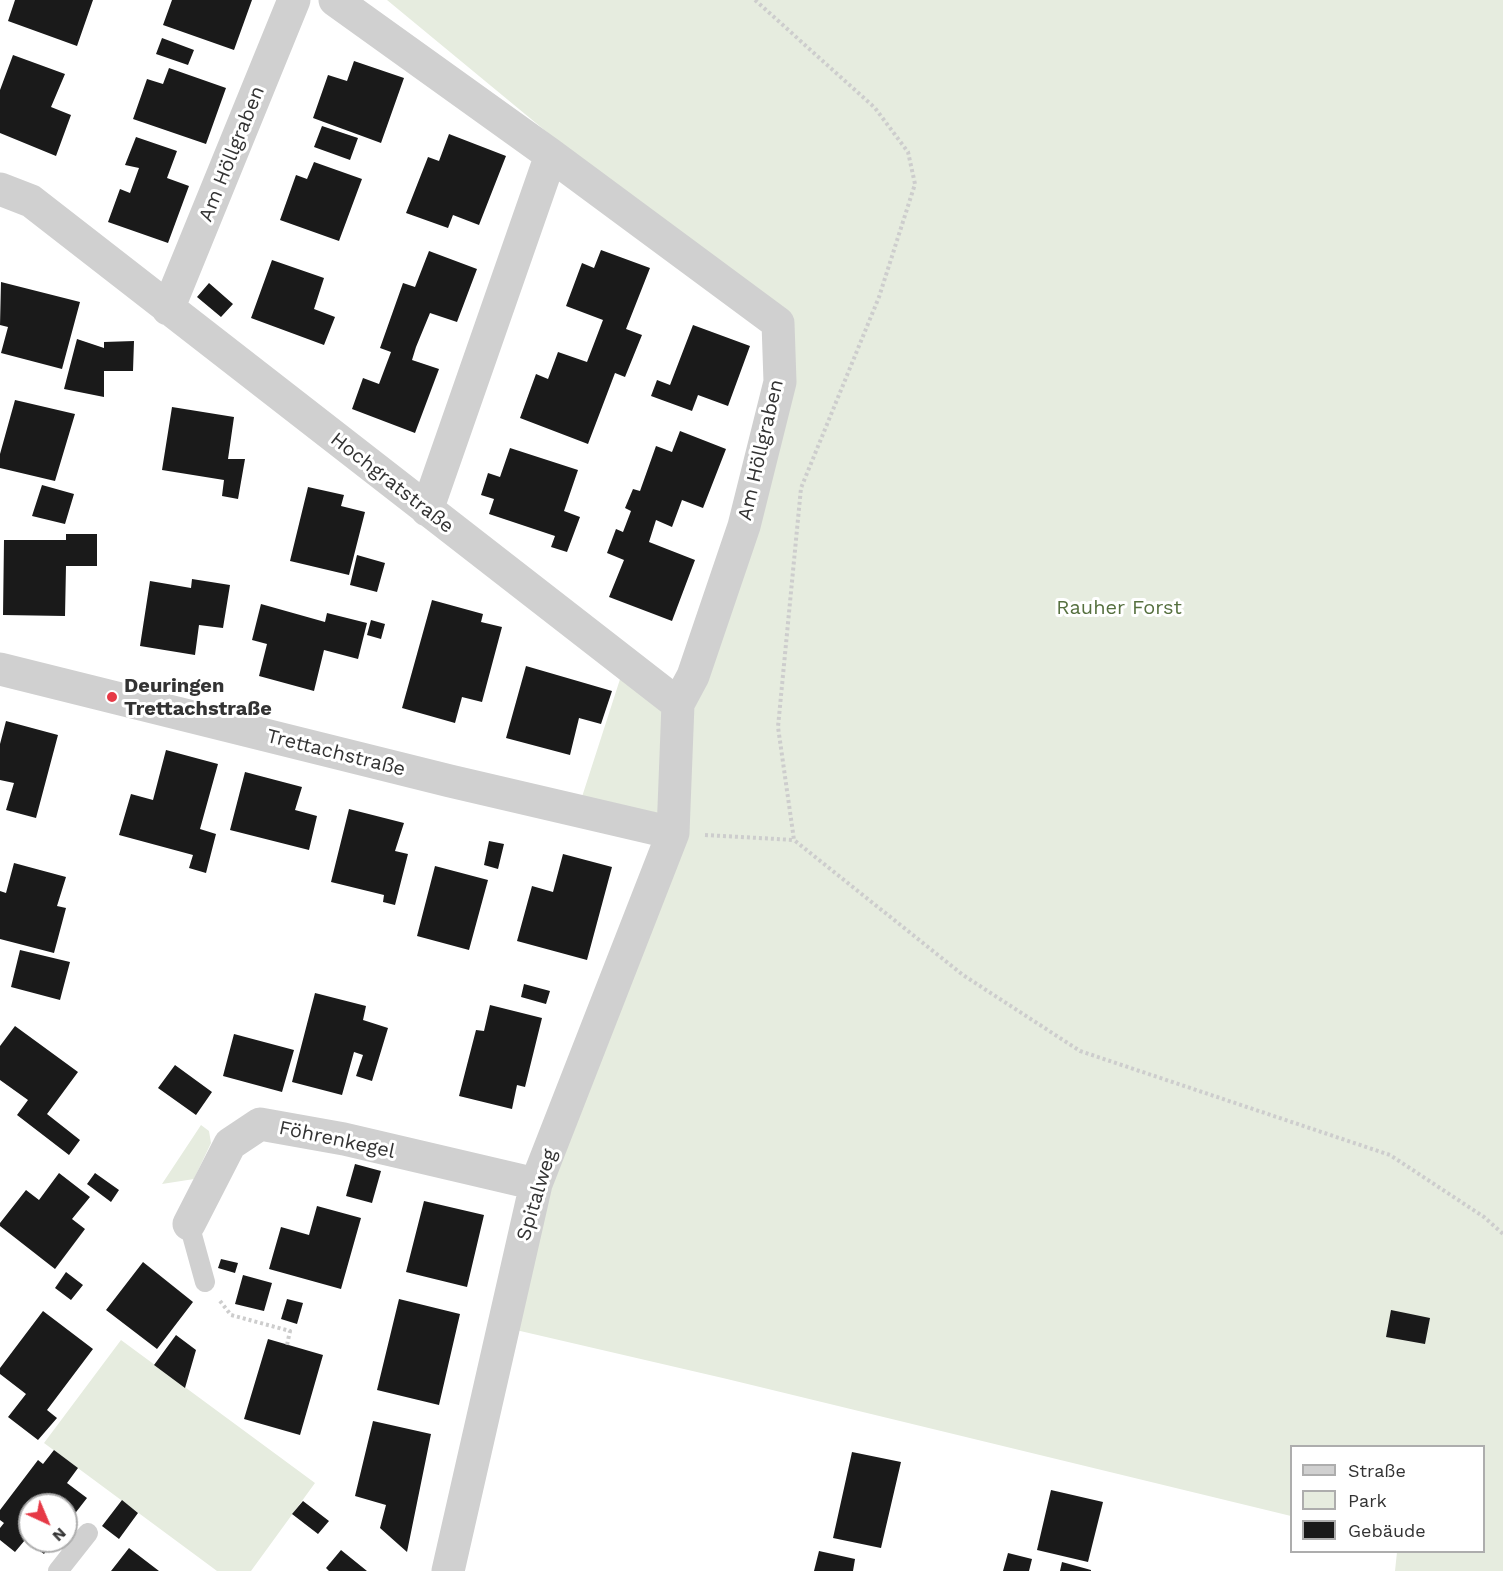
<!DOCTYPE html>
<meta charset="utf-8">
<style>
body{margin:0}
#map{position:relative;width:1503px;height:1571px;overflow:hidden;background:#fff;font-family:"Work Sans",sans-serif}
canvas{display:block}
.legend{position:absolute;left:1290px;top:1445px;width:195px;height:108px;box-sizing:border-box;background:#fff;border:2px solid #adadad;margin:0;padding:8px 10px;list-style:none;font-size:18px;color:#333}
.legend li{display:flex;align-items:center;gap:12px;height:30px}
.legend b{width:30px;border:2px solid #adadad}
.north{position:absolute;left:18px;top:1493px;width:60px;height:60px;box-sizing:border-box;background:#fff;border:2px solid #adadad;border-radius:50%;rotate:136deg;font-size:16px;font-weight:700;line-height:24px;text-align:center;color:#333}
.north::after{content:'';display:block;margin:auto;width:21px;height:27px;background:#e63946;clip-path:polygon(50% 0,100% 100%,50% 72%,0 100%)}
</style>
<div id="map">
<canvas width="1503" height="1571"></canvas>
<ul class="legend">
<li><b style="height:8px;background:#d0d0d0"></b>Straße</li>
<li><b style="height:16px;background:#e6ecdf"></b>Park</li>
<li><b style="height:16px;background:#1a1a1a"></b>Gebäude</li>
</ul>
<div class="north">N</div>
</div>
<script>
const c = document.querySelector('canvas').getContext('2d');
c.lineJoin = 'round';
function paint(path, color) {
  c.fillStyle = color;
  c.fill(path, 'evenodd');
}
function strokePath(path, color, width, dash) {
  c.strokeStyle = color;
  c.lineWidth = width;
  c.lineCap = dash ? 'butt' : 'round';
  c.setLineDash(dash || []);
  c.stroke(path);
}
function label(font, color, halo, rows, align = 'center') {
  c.font = font + ' "Work Sans",sans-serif';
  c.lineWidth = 6;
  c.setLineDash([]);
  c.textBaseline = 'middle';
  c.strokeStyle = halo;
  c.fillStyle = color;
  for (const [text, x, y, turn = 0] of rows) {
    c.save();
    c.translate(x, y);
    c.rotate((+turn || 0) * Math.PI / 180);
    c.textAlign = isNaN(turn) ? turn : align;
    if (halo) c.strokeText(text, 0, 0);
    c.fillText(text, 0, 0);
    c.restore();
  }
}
const green = new Path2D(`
 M387,0h1116v1571h-108l2,-19h87v-106h-192l-1,70 -564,-137 -224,-52 170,-494 20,-157 85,-353z
 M622,673l47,34 -5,115 -84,-19z
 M201,1125l8,6 2,12 -17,36 -32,5z
 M121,1340l194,143 -64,88h-34l-173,-128z`);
const building = new Path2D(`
 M15,0h78l-16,46 -69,-25z
 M172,0h80l-18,50 -71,-25z
 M162,38l32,12 -6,15 -32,-11z
 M13,55l52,19 -14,33 20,8 -15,41 -56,-23v-43z
 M354,61l50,17 -23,65 -68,-25 15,-43 19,6z
 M169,68l57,20 -20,56 -73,-25 14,-40 16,5z
 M322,126l36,12 -8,22 -36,-13z
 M449,134l57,22 -27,69 -26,-10 -5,13 -42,-15 22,-56 11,4z
 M136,137l41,14 -10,27 22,8 -21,57 -60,-21 12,-33 10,4 9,-25 -14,-3z
 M314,162l48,17 -23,62 -59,-21 16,-45 11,4z
 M601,250l49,18 -24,61 16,6 -17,42 -10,-4 -27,71 -68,-26 16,-44 12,5 10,-27 29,10 16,-42 -37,-14 16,-43 12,5z
 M429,251l48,18 -20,53 -27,-9 -14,34 -4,13 27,9 -24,64 -63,-24 11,-31 16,6 12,-32 -11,-4 17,-48 6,-17 12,4z
 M272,260l52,18 -10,31 21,8 -11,28 -73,-27z
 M1,282l79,20 -18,67 -61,-16 7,-26 -8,-2z
 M209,283l24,21 -12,13 -24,-20z
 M693,325l57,21 -22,60 -30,-11 -6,16 -41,-15 6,-16 13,5z
 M77,339l27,9v-6l30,-1 -1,30h-29v26l-40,-8z
 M15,400l60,14 -20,67 -55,-13v-14z
 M172,407l62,10 -6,42h17l-7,40 -16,-3 2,-16 -62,-10z
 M680,431l46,18 -23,59 -21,-8 -10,27 -16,-7 -7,22 46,18 -23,61 -63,-24 15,-37 -17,-7 9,-24 7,3 8,-21 -6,-3 8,-19 7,2 16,-45 16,6z
 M510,448l68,22 -14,41 16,6 -13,35 -16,-5 4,-11 -66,-22 5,-15 -13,-4 7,-22 12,4z
 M42,485l32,9 -9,30 -33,-8z
 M308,487l36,8 -3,11 24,6 -16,63 -59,-14z
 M66,534h31v32h-31l-1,50 -62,-1 1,-75h62z
 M357,555l28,8 -8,29 -27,-7z
 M192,579l38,6 -7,43 -24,-3 -4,30 -55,-9 10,-65 41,7z
 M432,600l51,14 -2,8 21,5 -20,75 -20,-5 -7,26 -53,-15z
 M261,604l64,18 2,-9 40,10 -9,36 -34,-9 -10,41 -55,-15 8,-32 -15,-4z
 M371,620l14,4 -4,15 -14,-4z
 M526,666l86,25 -11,33 -22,-6 -9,37 -64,-17z
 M6,721l52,14 -22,83 -30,-8 8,-27 -14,-3v-36z
 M166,750l52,14 -18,65 16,5 -10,39 -17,-5 4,-13 -74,-20 12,-41 22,6z
 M245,772l57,15 -7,23 22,6 -8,34 -79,-20z
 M349,809l55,14 -9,28 13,3 -13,51 -12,-3 1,-7 -53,-13z
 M489,841l15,3 -6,25 -14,-4z
 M563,854l49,13 -25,93 -70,-19 15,-55 21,6z
 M14,863l52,14 -9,29 9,2 -12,45 -54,-14v-48l6,2z
 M435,866l53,14 -19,70 -52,-14z
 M20,950l50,12 -10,38 -49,-13z
 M524,984l26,7 -4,13 -25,-7z
 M315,993l51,13 -3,14 25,8 -16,53 -16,-5 7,-21 -9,-3 -12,43 -50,-13z
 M490,1005l52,13 -17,69 -8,-2 -5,24 -53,-13 17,-66 8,1z
 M15,1026l63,46 -31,42 33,26 -11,15 -52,-40 11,-15 -28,-20v-34z
 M234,1034l60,16 -12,42 -59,-16z
 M175,1065l37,27 -16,23 -38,-27z
 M355,1164l26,7 -9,32 -26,-7z
 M59,1173l31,24 -18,22 13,10 -30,40 -55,-43v-3l26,-33 13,10z
 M95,1173l24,17 -8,12 -24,-18z
 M424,1201l60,14 -17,72 -61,-15z
 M317,1206l44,12 -20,71 -72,-20 12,-42 28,8z
 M221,1259l17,4 -3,10 -17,-5z
 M143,1262l50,40 -36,47 -51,-39z
 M66,1272l17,13 -12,15 -16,-12z
 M243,1275l29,8 -8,28 -29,-7z
 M287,1299l16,4 -6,21 -16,-5z
 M399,1299l61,15 -21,91 -62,-15z
 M1391,1310l39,8 -5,26 -39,-7z
 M43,1311l50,38 -46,61 10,8 -19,22 -30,-23 18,-23 -26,-20v-6z
 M176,1335l20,15 -11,38 -31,-23z
 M268,1339l55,16 -23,80 -56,-16z
 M373,1421l58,13 -24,118 -27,-24 6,-23 -31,-9z
 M54,1450l24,18 -11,15 20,15 -21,27v-20h-36v36h23l-9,13 -19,-14 -10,12 -15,-12v-12l4,-5 -4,-3v-10l38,-50 5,4z
 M852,1452l49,10 -20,86 -48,-10z
 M1051,1490l52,12 -15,60 -51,-12z
 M122,1500l16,13 -19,26 -17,-13z
 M303,1501l26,20 -11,13 -26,-20z
 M129,1548l30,23h-48z
 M341,1550l26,21h-38l-3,-3z
 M819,1551l36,8 -2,12h-39z
 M1008,1553l24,6 -3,12h-26z
 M1062,1562l29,8v1h-31z`);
const path = new Path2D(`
 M755,0l120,108 33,44 7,32 -36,113 -78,191 -23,239 16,113 169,135 117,76 310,104 94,62 19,17
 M705,835l89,5
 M220,1301l11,14 59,16 -3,14`);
const lane = new Path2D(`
 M189,1224l16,58
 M58,1571l30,-38`);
const street = new Path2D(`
 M335,0l216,155 227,168 2,59 -36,144 -51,150 -15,28
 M0,189l31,12 647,503 -5,129 -137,351 -88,387
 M168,309l126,-309
 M427,510l124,-355
 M0,669l450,112 223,52
 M189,1224l41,-80 30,-20 84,15 192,45`);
const markers = [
 [112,697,6,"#e63946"]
];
const streetNames = [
 ["Am Höllgraben",232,154,-68],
 ["Am Höllgraben",761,450,-77],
 ["Hochgratstraße",392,483,38],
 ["Trettachstraße",336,753,14],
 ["Föhrenkegel",337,1140,12],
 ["Spitalweg",537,1195,-73]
];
const parkNames = [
 ["Rauher Forst",1119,608]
];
const poiNames = [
 ["Deuringen",124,686],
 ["Trettachstraße",124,709]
];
paint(green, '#e6ecdf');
paint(building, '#1a1a1a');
strokePath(path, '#cdcdcd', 4, [3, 3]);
strokePath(lane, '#d0d0d0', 20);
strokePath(street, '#d0d0d0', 33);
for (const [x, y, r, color] of markers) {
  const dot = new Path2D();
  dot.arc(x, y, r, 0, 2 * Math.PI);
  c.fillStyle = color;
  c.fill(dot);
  strokePath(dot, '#fff', 2);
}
label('20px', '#333', '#fff', streetNames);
label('20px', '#56703f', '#fff', parkNames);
label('bold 20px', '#333', '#fff', poiNames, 'left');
</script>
